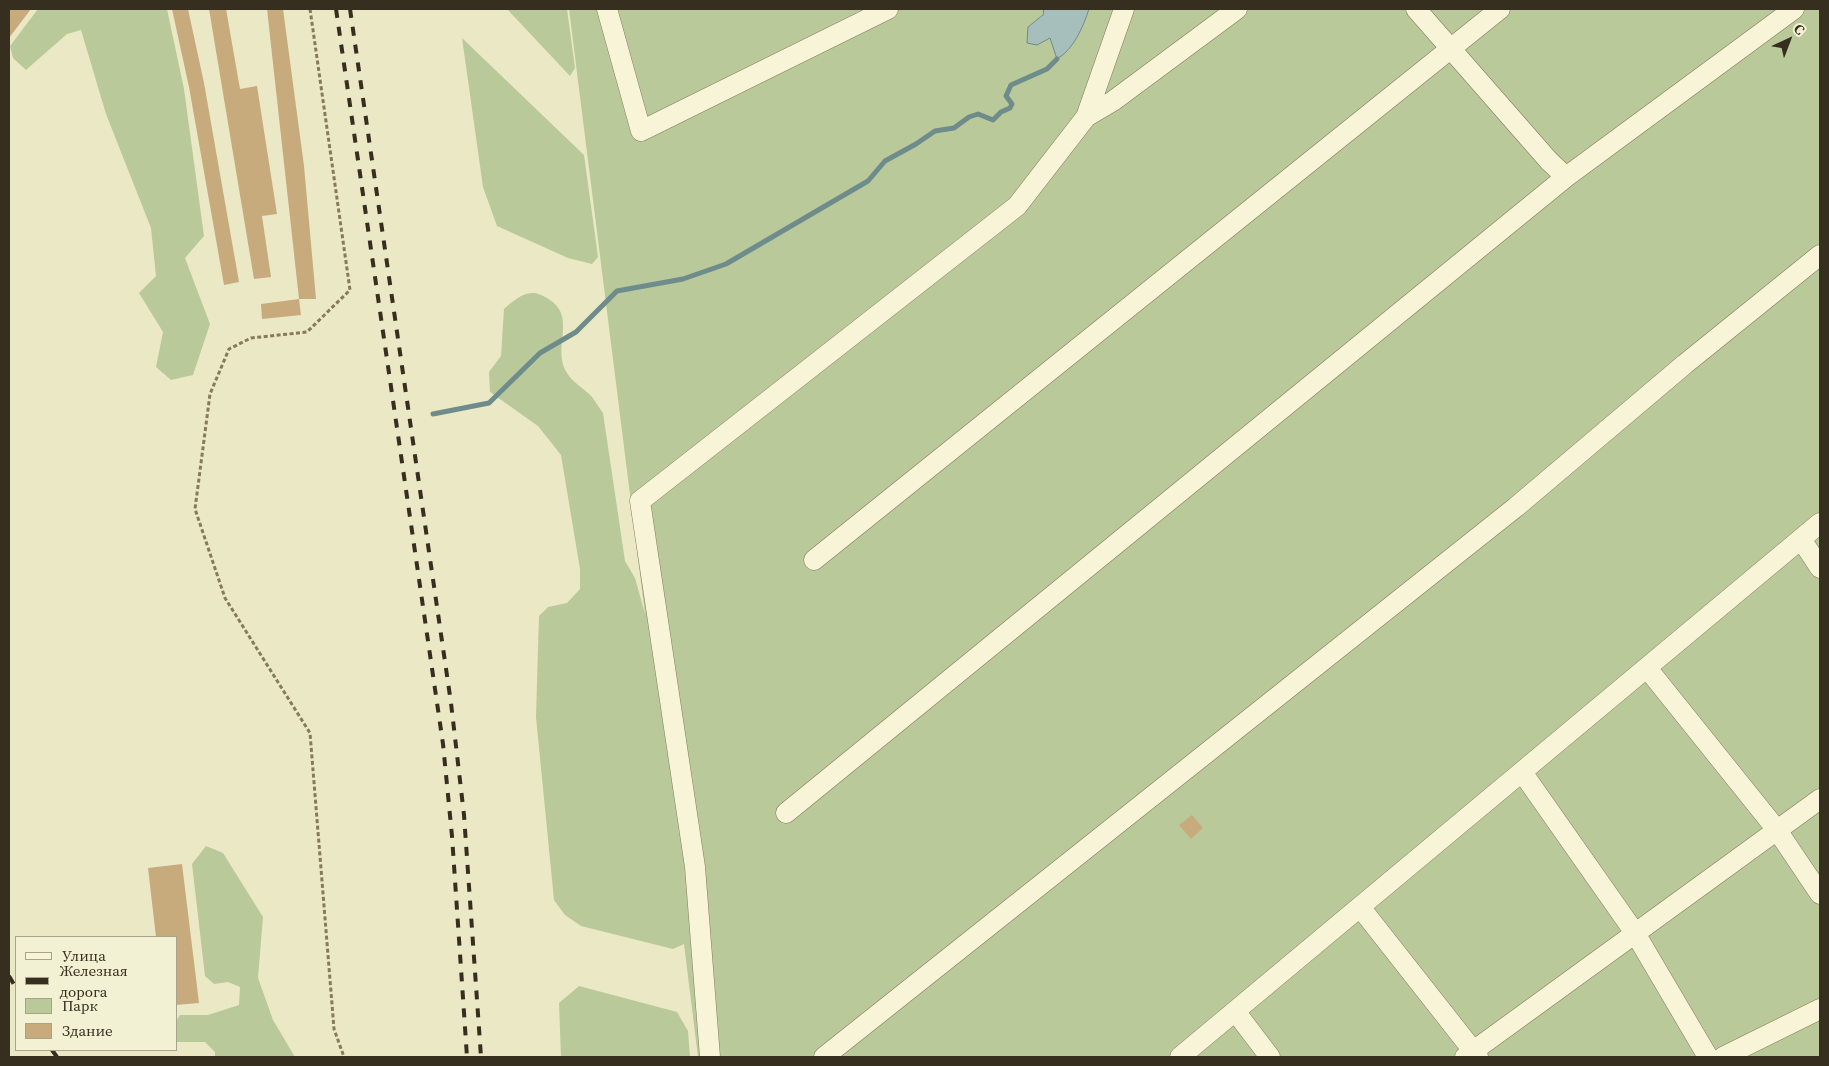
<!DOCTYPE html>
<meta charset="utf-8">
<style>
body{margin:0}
#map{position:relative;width:1829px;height:1066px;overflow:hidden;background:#ebe8c5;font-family:"Source Serif 4",serif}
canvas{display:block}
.frame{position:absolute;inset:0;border:10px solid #362f1f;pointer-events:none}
.legend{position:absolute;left:15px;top:936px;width:162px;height:115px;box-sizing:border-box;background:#f3f1d4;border:1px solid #a7a38c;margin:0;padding:6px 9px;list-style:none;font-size:15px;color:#362f1f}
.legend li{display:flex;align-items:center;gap:10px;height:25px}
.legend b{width:25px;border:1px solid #a7a38c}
.north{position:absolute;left:1764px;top:15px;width:50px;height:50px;-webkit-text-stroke:4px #f3f1d4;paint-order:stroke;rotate:43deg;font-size:14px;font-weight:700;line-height:20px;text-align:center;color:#362f1f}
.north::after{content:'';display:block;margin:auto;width:18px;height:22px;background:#362f1f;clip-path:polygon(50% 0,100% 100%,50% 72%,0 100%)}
</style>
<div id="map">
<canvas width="1829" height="1066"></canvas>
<div class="frame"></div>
<ul class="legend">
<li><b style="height:6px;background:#f7f4d7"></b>Улица</li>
<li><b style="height:6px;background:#362f1f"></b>Железная дорога</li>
<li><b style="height:14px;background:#b9c999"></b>Парк</li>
<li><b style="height:14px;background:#c7ab7d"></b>Здание</li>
</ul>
<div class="north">С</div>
</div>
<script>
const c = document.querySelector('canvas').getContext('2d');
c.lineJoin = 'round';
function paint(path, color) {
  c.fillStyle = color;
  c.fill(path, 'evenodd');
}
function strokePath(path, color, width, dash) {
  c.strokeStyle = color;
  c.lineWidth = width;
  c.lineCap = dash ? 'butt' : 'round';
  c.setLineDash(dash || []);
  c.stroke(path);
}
const green = new Path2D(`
 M38,9h129l17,80 20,147 -19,22 25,66 -17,51 -22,5 -15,-13 7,-35 -24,-39 17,-17 -5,-48 -45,-114 -25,-84 -14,4 -41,36 -13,-12 -3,-12z
 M507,9h60l8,59 -5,8z
 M569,9h475l-1,6 -15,12 22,11 7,20c17,-9 26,-32 32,-49h731v1048h-1122l-14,-113 -11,5 -92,-23 -16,-11 -11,-15 -18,-183 3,-101 9,-9 19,-4 13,-14v-20l-19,-114 -23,-29 -48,-34 -1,-20 12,-16 3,-47c10,-9 23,-21 37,-14 41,18 9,50 26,78 5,9 18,16 25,24 4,5 7,11 11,16l22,148 10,17 10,36z
 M462,38l122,117 14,102 -6,7 -24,-6 -71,-32 -14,-39z
 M206,846l17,7 40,64 -5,61 15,42 22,37h-80v-5l-10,-10h-29v-21l4,-6h28l31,-10 1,-18 -12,-5 -14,2 -9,-8 -13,-112z
 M579,986l98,26 11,19 2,26h-129l-2,-54z`);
const water = new Path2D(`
 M1044,9h45c-6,18 -15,40 -32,50l-7,-21 -13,7 -10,-2 1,-16 15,-12z`);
const stream = new Path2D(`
 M433,414l56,-11 51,-50 36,-21 41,-41 66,-12 43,-15 142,-83 17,-20 31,-17 19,-13 19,-3 15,-11 9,-3 15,6 8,-8 9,-4 2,-4 -6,-8 5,-11 36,-16 10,-10`);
const building = new Path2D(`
 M9,9h22l-22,29z
 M172,9h16l16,74 35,199 -15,3 -35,-198z
 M209,9h17l14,80 17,-3 20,128 -15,2 9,61 -17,2z
 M267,9h16l21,157 12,133h-17z
 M299,299l2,16 -39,4 -1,-15z
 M1192,815l11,13 -12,11 -12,-14z
 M182,864l17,139 -23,2v-68h-20l-8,-69z`);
const path = new Path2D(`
 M310,9l40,281 -43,42 -56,6 -22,11 -19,45 -15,115 30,89 85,135 24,296 10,28`);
const minor = new Path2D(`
 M607,9l34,122 247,-122
 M1416,9l133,152 17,16
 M1086,117l27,-16 124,-92
 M1801,539l19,29
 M814,560l686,-551
 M1647,668l130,162 43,64
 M1522,772l113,161 73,124
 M786,813l780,-636 228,-168
 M1360,907l118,150
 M1235,1011l35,46
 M710,1057l-15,-190 -55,-366 377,-295 69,-89 38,-108
 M824,1057l692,-550 169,-143 135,-109
 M1180,1057l640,-534
 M1465,1057l355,-258
 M1723,1057l97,-48`);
const rail = new Path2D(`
 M336,9l107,735 9,92 15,221
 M350,9l101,694 13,112 17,242
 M9,976l7,12
 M52,1050l5,7`);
paint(green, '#b9c999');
paint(water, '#a6bfbd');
strokePath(water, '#6e8c8b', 1);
strokePath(stream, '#6e8c8b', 5);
paint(building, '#c7ab7d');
strokePath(minor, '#857a5c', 21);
strokePath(path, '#857a5c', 3, [4, 2.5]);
strokePath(minor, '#f7f4d7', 20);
strokePath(rail, '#362f1f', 4, [9, 9]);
</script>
